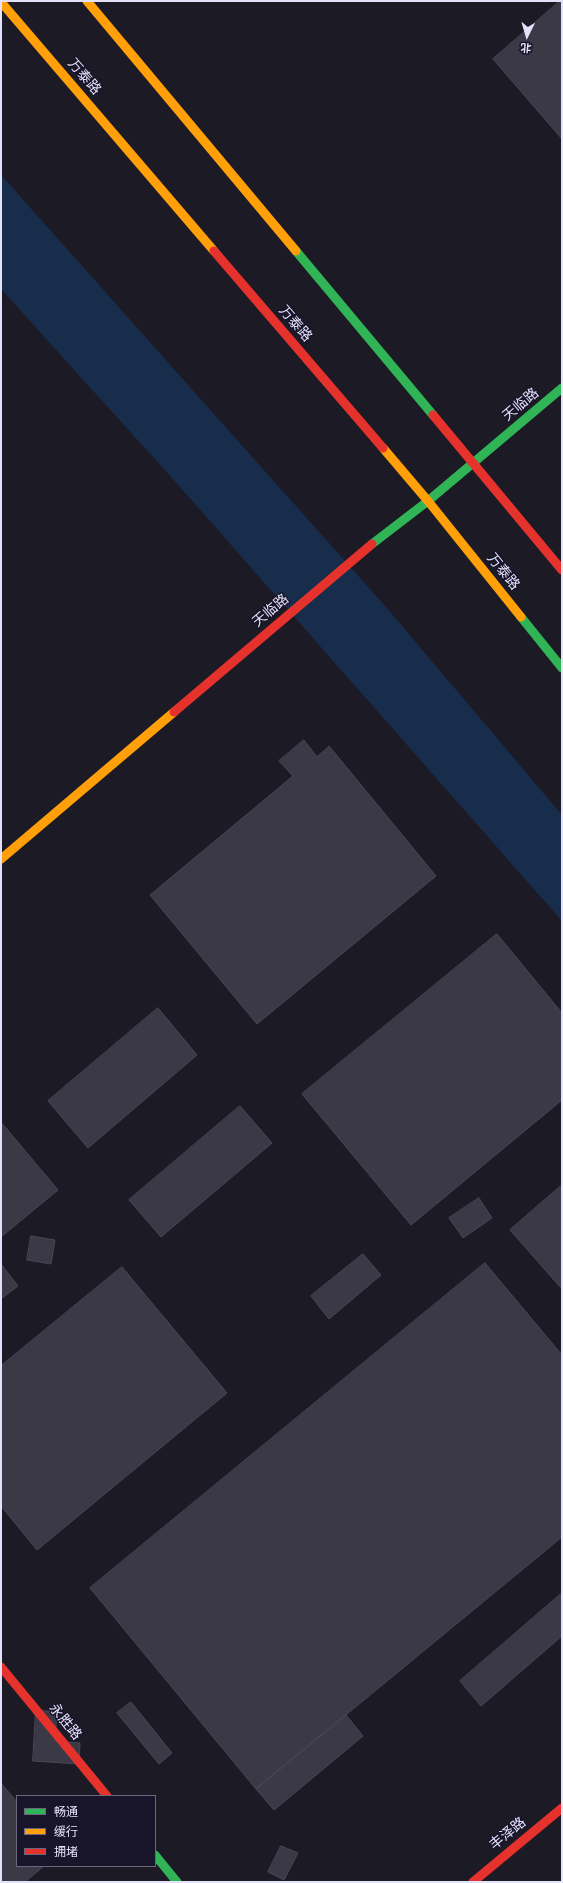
<!DOCTYPE html>
<meta charset="utf-8">
<style>
body{margin:0}
#map{position:relative;width:563px;height:1883px;overflow:hidden;background:#1c1a25;font-family:"Archivo Narrow","Noto Sans SC",sans-serif}
canvas{display:block}
.frame{position:absolute;inset:0;border:2px solid #e4e2fb;pointer-events:none}
.legend{position:absolute;left:16px;top:1795px;width:140px;height:72px;box-sizing:border-box;background:#18152a;border:1px solid #6a677e;margin:0;padding:5px 7px;list-style:none;font-size:12px;color:#e4e2fb}
.legend li{display:flex;align-items:center;gap:8px;height:20px}
.legend b{width:20px;border:1px solid #6a677e}
.north{position:absolute;left:507px;top:16px;width:40px;height:40px;-webkit-text-stroke:3px #18152a;paint-order:stroke;rotate:185deg;font-size:11px;font-weight:700;line-height:16px;text-align:center;color:#e4e2fb}
.north::after{content:'';display:block;margin:auto;width:14px;height:18px;background:#e4e2fb;clip-path:polygon(50% 0,100% 100%,50% 72%,0 100%)}
</style>
<div id="map">
<canvas width="563" height="1883"></canvas>
<div class="frame"></div>
<ul class="legend">
<li><b style="height:5px;background:#30b455"></b>畅通</li>
<li><b style="height:5px;background:#ff9f0a"></b>缓行</li>
<li><b style="height:5px;background:#e5322d"></b>拥堵</li>
</ul>
<div class="north">北</div>
</div>
<script>
const c = document.querySelector('canvas').getContext('2d');
c.lineJoin = 'round';
function paint(path, color) {
  c.fillStyle = color;
  c.fill(path, 'evenodd');
}
function strokePath(path, color, width, dash) {
  c.strokeStyle = color;
  c.lineWidth = width;
  c.lineCap = dash ? 'butt' : 'round';
  c.setLineDash(dash || []);
  c.stroke(path);
}
function label(font, color, halo, rows, align = 'center') {
  c.font = font + ' "Archivo Narrow","Noto Sans SC",sans-serif';
  c.lineWidth = 3;
  c.setLineDash([]);
  c.textBaseline = 'middle';
  c.strokeStyle = halo;
  c.fillStyle = color;
  for (const [text, x, y, turn = 0] of rows) {
    c.save();
    c.translate(x, y);
    c.rotate((+turn || 0) * Math.PI / 180);
    c.textAlign = isNaN(turn) ? turn : align;
    if (halo) c.strokeText(text, 0, 0);
    c.fillText(text, 0, 0);
    c.restore();
  }
}
const water = new Path2D(`
 M1,175l385,432 176,208v106l-382,-434 -179,-198z`);
const building = new Path2D(`
 M560,1h2v138l-69,-80z
 M304,740l13,17 12,-11 107,130 -179,148 -107,-129 143,-119 -14,-15z
 M497,934l65,79v87l-151,125 -109,-131z
 M158,1008l39,47 -109,93 -40,-47z
 M240,1106l32,37 -111,94 -32,-37z
 M1,1122l57,68 -57,47z
 M562,1185v104l-52,-59z
 M479,1198l13,20 -29,20 -14,-20z
 M31,1236l24,4 -4,24 -24,-4z
 M363,1254l18,21 -52,44 -18,-23z
 M485,1263l77,92v182l-306,252 -166,-201z
 M1,1264l17,22 -17,13z
 M122,1267l105,126 -190,157 -36,-44v-140z
 M562,1593v43l-81,70 -21,-25z
 M131,1702l41,51 -13,11 -42,-51z
 M36,1710l21,2 -2,29 25,2 -1,21 -46,-3z
 M346,1715l17,21 -89,74 -18,-21z
 M1,1783l16,19v64h27l-19,16h-24z
 M281,1846l17,7 -14,27 -16,-8z`);
const fast = new Path2D(`
 M296,251l137,164
 M372,544l56,-43 134,-113
 M521,617l41,51
 M155,1855l22,27`);
const slow = new Path2D(`
 M87,1l209,250
 M1,2l213,249
 M383,448l45,53 93,116
 M1,859l173,-147`);
const jam = new Path2D(`
 M214,251l169,197
 M433,415l129,155
 M174,712l198,-168
 M1,1667l106,129
 M473,1882l89,-74`);
const streetNames = [
 ["万泰路",84,77,49],
 ["万泰路",295,324,49],
 ["天临路",521,405,-40],
 ["万泰路",503,572,51],
 ["天临路",271,611,-40],
 ["永胜路",65,1722,51],
 ["丰泽路",508,1834,-39]
];
paint(water, '#182d4b');
paint(building, '#3b3946');
strokePath(building, '#494657', 1);
strokePath(fast, '#30b455', 9);
strokePath(slow, '#ff9f0a', 9);
strokePath(jam, '#e5322d', 9);
label('14px', '#e4e2fb', '#18152a', streetNames);
</script>
